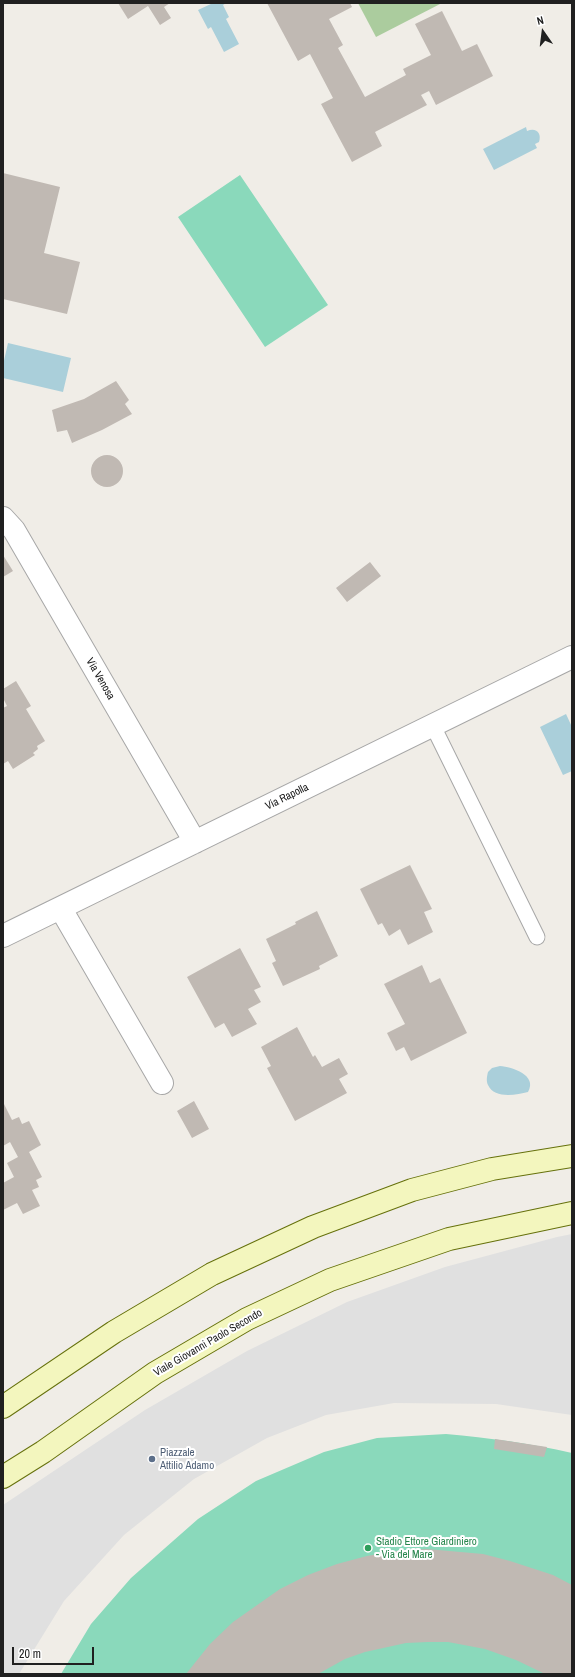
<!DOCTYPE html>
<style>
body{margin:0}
#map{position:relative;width:575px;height:1677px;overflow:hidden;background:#f0ede7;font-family:"Archivo Narrow",sans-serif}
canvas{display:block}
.frame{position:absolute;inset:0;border:4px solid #202020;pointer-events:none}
.north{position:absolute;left:523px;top:12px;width:40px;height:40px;-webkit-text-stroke:3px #fff;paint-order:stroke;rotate:346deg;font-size:11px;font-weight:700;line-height:16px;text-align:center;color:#202020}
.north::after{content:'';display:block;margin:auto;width:14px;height:18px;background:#202020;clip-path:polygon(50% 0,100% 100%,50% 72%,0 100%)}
.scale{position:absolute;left:12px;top:1647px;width:82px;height:18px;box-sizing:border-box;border:2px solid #202020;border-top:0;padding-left:5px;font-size:12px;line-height:14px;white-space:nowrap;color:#202020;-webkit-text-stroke:3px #fff;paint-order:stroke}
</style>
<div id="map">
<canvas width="575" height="1677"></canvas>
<div class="frame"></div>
<div class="north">N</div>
<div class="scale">20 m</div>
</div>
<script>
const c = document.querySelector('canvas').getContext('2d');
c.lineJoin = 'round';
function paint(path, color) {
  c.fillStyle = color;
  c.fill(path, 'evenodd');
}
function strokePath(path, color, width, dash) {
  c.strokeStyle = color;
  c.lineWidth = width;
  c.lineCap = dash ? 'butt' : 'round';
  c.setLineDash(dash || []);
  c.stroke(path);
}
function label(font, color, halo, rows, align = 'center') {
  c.font = font + ' "Archivo Narrow",sans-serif';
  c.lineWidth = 4;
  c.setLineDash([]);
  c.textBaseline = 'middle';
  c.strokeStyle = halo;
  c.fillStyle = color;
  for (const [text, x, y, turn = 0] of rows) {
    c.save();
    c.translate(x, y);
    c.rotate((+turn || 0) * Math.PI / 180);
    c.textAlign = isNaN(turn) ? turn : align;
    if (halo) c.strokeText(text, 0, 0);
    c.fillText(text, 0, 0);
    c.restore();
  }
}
const forest = new Path2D(`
 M358,3h84l-66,34z`);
const pitch = new Path2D(`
 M240,175l88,130 -63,42 -87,-130z
 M446,1434c43,4 84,9 126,19v221h-511l30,-50 40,-46 67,-59 58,-38 68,-29 53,-14z`);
const parking = new Path2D(`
 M572,1234v181l-76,-11 -102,-1 -68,12 -59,23 -73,41 -70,56 -60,66 -45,73h-16v-169l142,-95 102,-59 100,-49 98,-35 112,-30z`);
const water = new Path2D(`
 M213,3h13l-3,2 6,12 -3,2 13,25 -15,8 -13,-25 -3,2 -10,-19z
 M526,127l1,4c9,-4 15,2 12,11l-4,2 2,4 -43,22 -11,-21z
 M8,343l63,15 -8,34 -60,-14v-13z
 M566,714l6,13v44l-9,4 -23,-48z
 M500,1066c12,1 38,9 28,26 -12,3 -34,7 -40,-7 -2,-4 -1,-9 0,-13l4,-4z`);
const building = new Path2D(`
 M118,3h52l-6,4 7,11 -11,7 -12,-19 -20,13z
 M267,3h83l2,4 -23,12 14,26 -5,3 27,49 41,-22 -3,-6 28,-14 -16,-31 27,-13 20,40 15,-7 16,32 -57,29 -7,-14 -8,4 6,10 -52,27 7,14 -30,16 -31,-58 12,-6 -23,-44 -12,7z
 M3,173l57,14 -16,66 36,9 -13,52 -64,-15z
 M116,381l13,19 -4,4 7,10 -30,16 -30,13 -5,-13 -10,2 -5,-22 32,-11z
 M91 471a16 16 0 1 1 32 0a16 16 0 1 1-32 0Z
 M3,555l10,16 -10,6z
 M370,562l11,14 -34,26 -11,-14z
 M16,681l15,25 -5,3 19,32 -8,5 1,3 -5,4 2,2 -22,14 -5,-8 -5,3v-56l4,-2 -4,-8v-9z
 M410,865l22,44 -8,3 9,20 -25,13 -8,-16 -11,7 -7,-13 -4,2 -18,-36z
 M317,911l21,45 -19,10 1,3 -37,17 -11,-23 4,-2 -10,-22 30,-15 -1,-2z
 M240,948l21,39 -7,3 7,12 -13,7 9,15 -25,13 -8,-14 -9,5 -28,-51z
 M422,965l8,18 10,-5 27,55 -56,28 -7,-14 -8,4 -9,-18 18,-9 -21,-40z
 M297,1027l16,30 2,-2 7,12 17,-9 9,16 -9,5 8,14 -52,28 -28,-53 4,-2 -10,-19z
 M194,1101l15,28 -17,9 -15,-27z
 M4,1104l8,16 7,-3 3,7 7,-3 12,24 -12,7 13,25 -6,3 3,7 -7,3 8,16 -17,8 -6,-11 -14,7v-27l11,-6 -7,-14 11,-6 -8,-15 -7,4v-41z
 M495,1439l52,8 -3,10 -50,-8z
 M427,1549l56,5 27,7 43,14 19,10v89h-27l-29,-14 -31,-11 -37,-7h-20l-22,1 -41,9 -20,7 -27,15h-132l24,-30 23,-22 47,-33 28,-14 29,-11 30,-8 29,-5z`);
const service = new Path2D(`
 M433,726l104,211`);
const minor = new Path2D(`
 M3,518l11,12 181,312
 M61,909l101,174
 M3,936l569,-279`);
const secondary = new Path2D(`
 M3,1407l111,-75 98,-58 101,-47 99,-37 80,-21 80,-13
 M3,1477l40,-25 112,-79 92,-54 83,-39 119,-41 123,-26`);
const markers = [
 [152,1459,4,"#5c6f8a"],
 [368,1548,4,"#2e9e5b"]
];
const streetNames = [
 ["Via Venosa",100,679,60],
 ["Via Rapolla",287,797,-26],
 ["Viale Giovanni Paolo Secondo",208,1343,-30]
];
const serviceNames = [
 ["Piazzale",160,1453],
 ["Attilio Adamo",160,1466]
];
const leisureNames = [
 ["Stadio Ettore Giardiniero",376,1542],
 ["- Via del Mare",376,1555]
];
paint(forest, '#abcc9e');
paint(pitch, '#8ad9bb');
paint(parking, '#e0e0e0');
paint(water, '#aacfda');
paint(building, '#c0b9b3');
strokePath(service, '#a7a7a7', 17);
strokePath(minor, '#a7a7a7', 24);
strokePath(secondary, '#66710c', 24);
strokePath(service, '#fff', 15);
strokePath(minor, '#fff', 22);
strokePath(secondary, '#f3f6be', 22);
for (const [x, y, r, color] of markers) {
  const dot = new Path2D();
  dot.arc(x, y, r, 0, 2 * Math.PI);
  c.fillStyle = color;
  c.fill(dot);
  strokePath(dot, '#fff', 1.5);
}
label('11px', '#202020', '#fff', streetNames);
label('11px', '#4e5e75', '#fff', serviceNames, 'left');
label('11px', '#27864d', '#fff', leisureNames, 'left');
</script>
